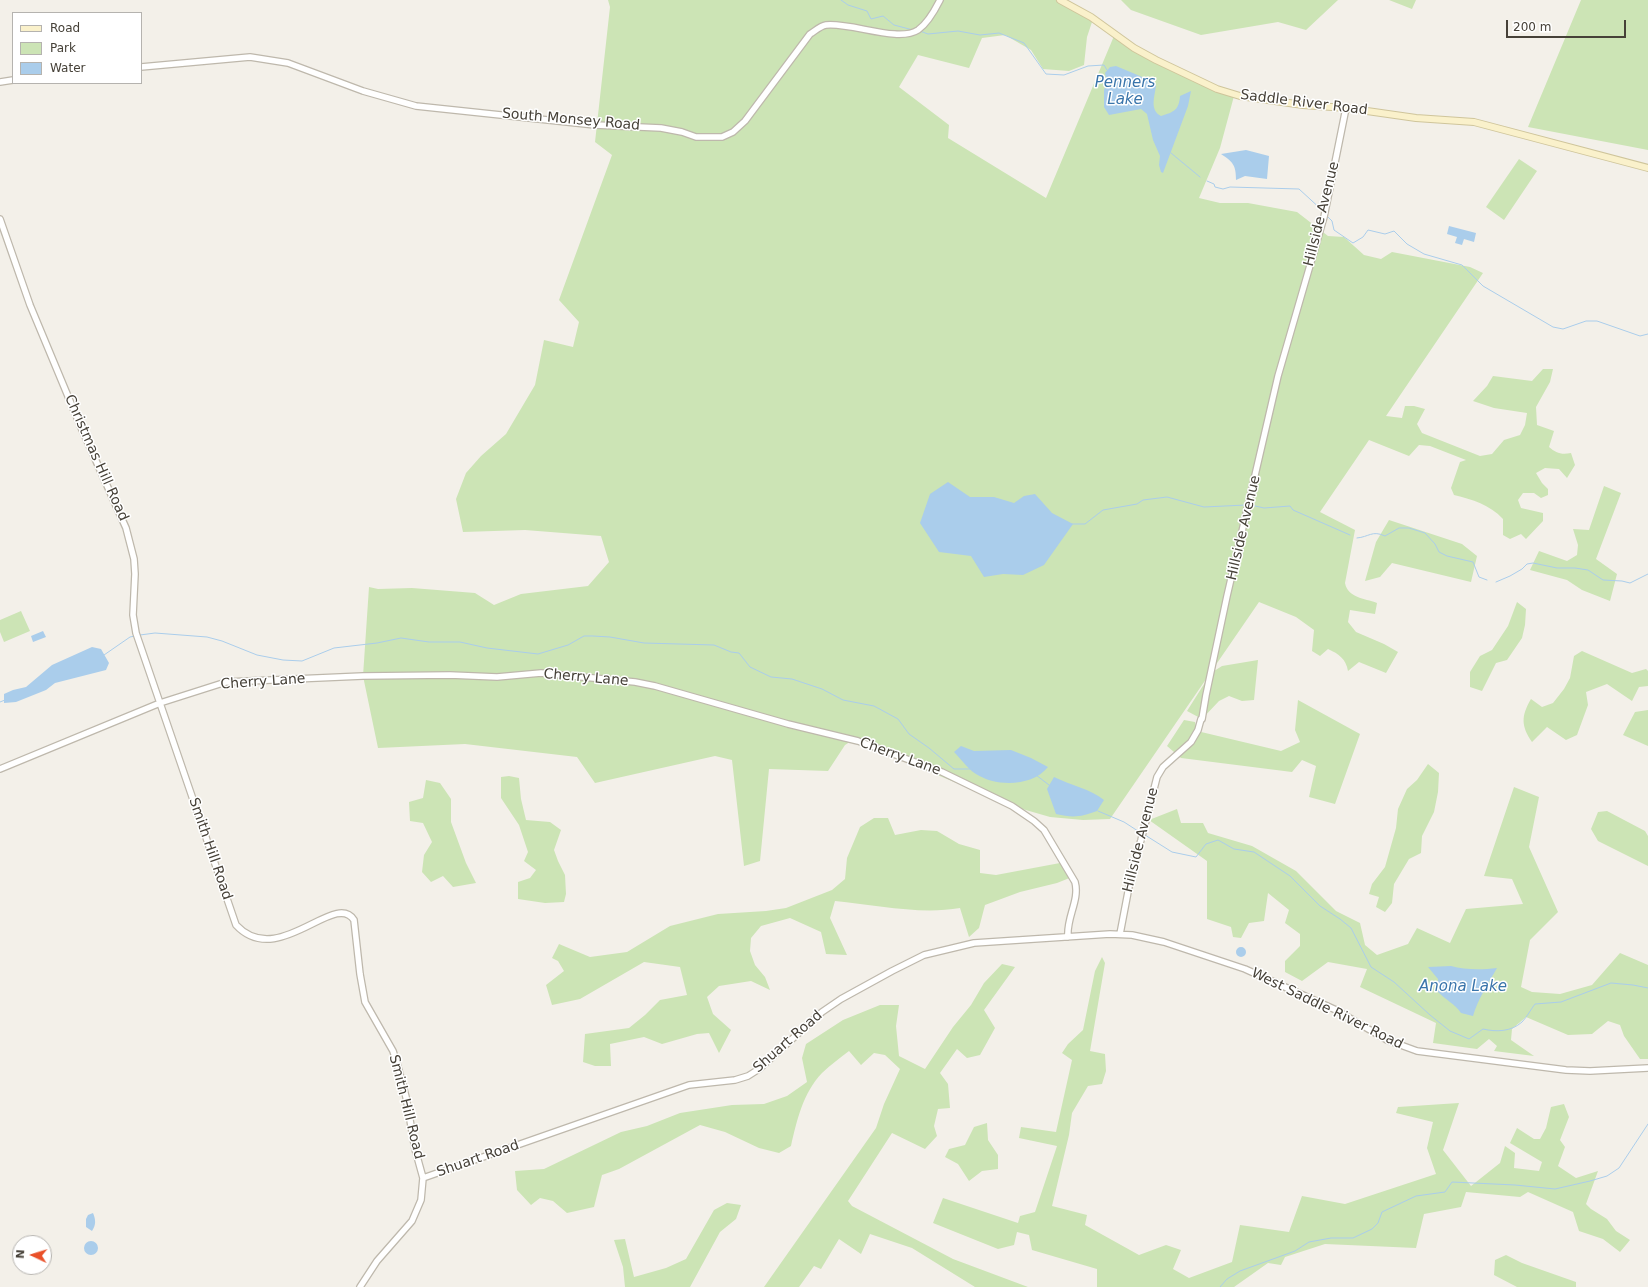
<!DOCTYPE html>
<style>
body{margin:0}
#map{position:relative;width:1648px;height:1287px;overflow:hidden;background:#f3f0e9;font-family:"DejaVu Sans",sans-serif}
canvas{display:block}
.legend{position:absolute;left:12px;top:12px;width:130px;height:72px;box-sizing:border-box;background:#fff;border:1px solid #b5b3af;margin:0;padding:5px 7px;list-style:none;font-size:12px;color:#464138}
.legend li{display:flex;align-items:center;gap:8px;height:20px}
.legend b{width:20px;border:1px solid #b5b3af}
.north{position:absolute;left:12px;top:1235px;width:40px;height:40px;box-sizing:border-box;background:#fff;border:1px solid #b5b3af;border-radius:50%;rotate:274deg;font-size:11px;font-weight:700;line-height:16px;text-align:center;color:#464138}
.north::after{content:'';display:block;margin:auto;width:14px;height:18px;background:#e95029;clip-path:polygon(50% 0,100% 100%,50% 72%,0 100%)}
.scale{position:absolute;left:1506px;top:20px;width:120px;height:18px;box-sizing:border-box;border:2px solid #464138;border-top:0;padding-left:5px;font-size:12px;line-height:14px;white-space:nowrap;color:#464138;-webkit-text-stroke:3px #fff;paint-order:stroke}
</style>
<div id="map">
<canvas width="1648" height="1287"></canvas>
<ul class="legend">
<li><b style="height:5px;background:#faf1cb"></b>Road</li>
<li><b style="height:11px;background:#cce4b5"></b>Park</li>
<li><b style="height:11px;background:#aacdeb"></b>Water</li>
</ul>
<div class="north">N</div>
<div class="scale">200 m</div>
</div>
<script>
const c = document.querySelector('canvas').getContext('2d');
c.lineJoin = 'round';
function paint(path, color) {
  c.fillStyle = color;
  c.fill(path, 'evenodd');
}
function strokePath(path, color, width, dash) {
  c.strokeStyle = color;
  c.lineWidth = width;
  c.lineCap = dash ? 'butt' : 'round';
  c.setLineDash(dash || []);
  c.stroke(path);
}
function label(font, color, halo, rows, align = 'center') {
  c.font = font + ' "DejaVu Sans",sans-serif';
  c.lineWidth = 3;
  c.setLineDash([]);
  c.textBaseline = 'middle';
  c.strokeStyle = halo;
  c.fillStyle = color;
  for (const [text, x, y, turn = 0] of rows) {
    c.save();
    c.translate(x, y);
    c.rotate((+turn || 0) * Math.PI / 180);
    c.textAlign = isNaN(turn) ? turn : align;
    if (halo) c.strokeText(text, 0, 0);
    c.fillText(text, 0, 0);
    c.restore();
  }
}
const green = new Path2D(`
 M608,0h452l33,19 -6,18 -3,28 -15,6 -26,-2 -12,-19 -26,-15 -23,3 -13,30 -51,-13 -19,32 50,38 -1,13 98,60 68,-162 65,38 14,7 41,15 -14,52 -21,50 21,5h28l49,9 31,24 16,1 20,18 17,4 11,-7 78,15 13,6 -97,143 16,2 3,-12h9l11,3 -8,15 5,9 58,23 12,-2 12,-14 16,-5 5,-10 2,-12 -33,-5 -21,-7 14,-15 6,-10 39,5 11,-12h10l-3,13 -14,25 1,18 17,6 -5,16c7,6 12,8 22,6l4,12 -8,13 -8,-9 -14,-1 -9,5 6,10 6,6v6l-7,3 -7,-5h-11l-5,7 3,8 22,5v8l-17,18 -5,-5 -11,5 -7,-4v-16c-14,-15 -30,-19 -49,-24l-3,-7 9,-26 6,-2 -36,-14 -11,-1 -10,11 -40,-16 -49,72 35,18 -10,53c3,15 19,15 32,20l-2,11 -25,-4 -2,12 8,10 28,12 14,8 -12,21 -27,-11 -11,9c-2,-12 -9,-17 -20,-22l-8,7 -8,-5 2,-21 -18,-13 -37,-15 -149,217 -27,1 -33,-3 -38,-11 -159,-66 -8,5 -17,26 -59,-2 -9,92 -16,5 -12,-106 -17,-4 -120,27 -18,-26 -112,-13 -87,4 -15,-72 6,-89 9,2 34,-1 63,5 19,12 27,-11 67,-8 21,-24 -8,-26 -76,-6 -62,2 -7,-33 10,-26 15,-17 25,-22 29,-49 9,-45 29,7 6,-25 -20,-22 53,-145 -17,-13 15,-135z
 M1121,0h217l-32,30 -28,-8 -77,13 -70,-25z
 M1389,0h27l-4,9z
 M1581,0h67v150l-120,-23z
 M1519,159l18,12 -33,49 -18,-13z
 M1604,486l17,7 -25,66 21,15 -7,27 -28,-11 -15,-10 -37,-10 9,-19 28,10 10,-6 1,-10 -5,-16 16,1z
 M1389,520l73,24 15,12 -6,26 -79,-19 -12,14 -15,4 11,-39z
 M1517,602l9,7 -1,16 -3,13 -15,22 -11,3 -14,28 -12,-4v-15l10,-16 12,-6 16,-24z
 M21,611l9,20 -26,11 -4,-10v-12z
 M1582,651l50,22 14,-4 2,2v15l-9,1 -7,14 -25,-17 -21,8 2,13 -11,30 -11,5 -19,-13 -15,15c-11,-16 -11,-26 -1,-43l11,8 11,-4 11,-14 6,-11 4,-22z
 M1258,660l-4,40 -12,1 -13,-5 -10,5 -17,18 -15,-8 24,-38 11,-7z
 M1298,700l62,34 -25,70 -26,-7 7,-31 -14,-6 -10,12 -111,-14 -14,-12 17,-26 11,2 2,9 84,20 19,-9 -5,-12z
 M1648,710v36l-25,-11 12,-23z
 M1428,764l11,9 -1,19 -4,20 -12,24 -1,17 -12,6 -15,25 -2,19 -7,9 -9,-5 3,-10 -10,-3 3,-10 13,-17 11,-39 2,-19 9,-20 10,-9z
 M509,776l10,2 2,21 5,21 24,2 11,8 -7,20 4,11 7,14 1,19 -2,8 -19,1 -27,-4v-17l12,-4 6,-8 -12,-9 4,-9 -9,-27 -18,-27v-21z
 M426,780l14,3 11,16v23l15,41 10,20 -23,4 -10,-11 -12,6 -9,-10 2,-17 8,-13 -9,-19 -13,-2 -1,-19 14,-4z
 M1514,787l25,10 -10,50 29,65 -28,28 -9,47 11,5 28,2 32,-9 28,-32 28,12v94h-8l-16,-23 -4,-11 -12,-4 -16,13 -24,1 -42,-18 -14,12 -1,11 23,16 -40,-5 3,-5 -8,-7 -12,10 -44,-6 3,-20 -76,-36 7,-18 -39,-7 -26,19 -17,-9v-11l15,-15v-12l-15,-11 4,-13 -21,-17 -4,28 -15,2 -8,15 -8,-1 -2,-10 -24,-8v-58l-58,-41 28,-11 4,14h22l5,10 44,13 44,25 40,40 24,12 5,22 12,10 31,-11 9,-16 33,15 16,-34 57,-5 -11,-25 -28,-3z
 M1607,811l38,20 3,5v30l-50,-25 -7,-12 7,-17z
 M874,818h14l7,17 26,-5 16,1 22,13 21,6v23l16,2 64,-12 12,14 -15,6 -37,9 -35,13 -6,23 -10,9 -9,-29c-39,7 -85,-3 -125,-7l-5,17 17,37 -21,-1 -5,-22 -31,-14 -29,8 -10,12 -1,13 5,14 10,12 5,13 -19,-9 -32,5 -12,11 6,17 18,16 -12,23 -10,-20 -12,1 -35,10 -18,-7 -34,7 1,22h-16l-12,-4 2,-28 44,-6 16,-13 15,-15 27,-5 -7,-28 -36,-5 -64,37 -28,6 -6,-20 18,-14 -6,-10 -6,-3 7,-14 31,13 37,-5 43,-26 48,-12 48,-3 20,-3 46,-18 13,-11 2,-21 13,-31z
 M1102,957l3,6 -15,88 15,3 1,17 -4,13 -14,2 -16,27 -3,22 -17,71 35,9 -2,10 54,30 27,-10 15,5 -8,19 16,9 43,-16 8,-37 49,7 13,-36 43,8 91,-30 -9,-26 6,-26 -37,-9 2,-6 61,-4 -16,47 28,36 29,-23 5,-17 10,7 -1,15 25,3 3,-9 -32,-19 7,-15 17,11h6l6,-11 5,-21 13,-3 5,13 -9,23 5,7 -7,19 18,12 22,-7 -12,33 5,5 16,10 9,12 14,9 -10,12 -17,-13 -24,-8 -6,-19 -45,-20 -8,5 -54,-5 -5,15 -37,7 -8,34 -91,-4 -40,13 -4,8 -13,-2 -34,24h-137v-18l-65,-19 -3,-15 -12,-3 -3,13 -16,4 -65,-26 10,-25 75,25 2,-7 15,-4 22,-66 -38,-8 2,-11 35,5 16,-72 -10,-7 6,-9 15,-14 12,-59z
 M1002,964l13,3 -31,43 11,18 -15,27 -13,3 -10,-9 -17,24 8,11 2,24 -12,1 -4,17 3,10 -12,13 -33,-16 -44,68 4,5 101,53 75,28h-53l-63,-39 -42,-14 -9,20 -22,-15 -18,30 -7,-3 -15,21h-35l112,-159 8,-24 16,-35 -15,-14 -11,-2 -13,12 -12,-14c-9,7 -19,14 -27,22 -19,20 -25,47 -31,73l-12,7 -20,-5 -34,-16 -25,-7 -81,44 -17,6 -8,32 -27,6 -14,-12 -13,-3 -9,7 -14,-15 -2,-19 29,-2 77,-37 26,-6 33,-13 52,-8 32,-1 23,-8 20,-14 -5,-24 4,-14 37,-24 37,-15h19l-3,21 3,30 26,13 28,-42 18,-22 13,-22z
 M987,1123l1,17 10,15v14l-16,2 -13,10 -11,-17 -13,-7 4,-8 16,-4 9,-18z
 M727,1203l14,2 -5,14 -16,13 -30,55h-65l-2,-20 -9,-27 11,-1 9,38 32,-9 20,-9 28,-49z
 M1506,1255l16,8 54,19v5h-59l-23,-12 1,-15z`);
const water = new Path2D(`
 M1116,66l24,10 16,9c-1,11 -7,25 5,31 13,-4 18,-6 19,-20l11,-5 -3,15 -25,67 -2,-1 -2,-7 1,-9 -7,-16 -6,-26 -6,-5 -32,6 -5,-8v-17l3,-7 -2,-10 5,-6z
 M1246,150l23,6 -2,23 -22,-3 -9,4c0,-15 -3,-18 -15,-26z
 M1449,226l27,7 -2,9 -10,-3 -2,6 -7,-2 2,-6 -10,-3z
 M948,482l22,15h24l20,6 10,-7 11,-2 17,19 21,11 -29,41 -21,10 -20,-1 -19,3 -13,-21 -32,-4 -19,-29 10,-29z
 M43,631l3,6 -13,5 -2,-6z
 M92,647l9,2 8,14 -3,7 -51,13 -9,7 -30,12 -12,1v-9l9,-4 13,-3 26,-22z
 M961,746l13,5 37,-1 20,8 17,9c-16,20 -52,20 -72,7 -8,-5 -15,-15 -22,-22z
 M1054,777c16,8 37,12 50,23l-7,11c-16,6 -24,7 -41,3l-9,-25z
 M1236 952a5 5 0 1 1 10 0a5 5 0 1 1-10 0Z
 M1451,966c14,4 31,4 46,2 -9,16 -19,31 -24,48l-12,-3c-6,-9 -15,-13 -23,-21v-13l-10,-12z
 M93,1213c3,7 3,12 -1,18l-6,-4v-8l2,-4z
 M84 1248a7 7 0 1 1 14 0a7 7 0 1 1-14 0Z`);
const stream = new Path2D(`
 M841,0l7,5 19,6 4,8 12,-3 11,9 19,5
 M920,31l8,3 30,-3 22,4 19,-2 25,10 22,31 18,1 24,-9 16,-1 3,5
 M1171,153l29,24
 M1207,181l7,3 1,3 8,2 7,-2 69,2 24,22
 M1327,216l5,5 2,9 19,13 10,-6 5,-7 17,4 9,-3 13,13 17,10 38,11 21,21 70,41 10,2 23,-8h11l43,15 8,-2
 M1251,505l13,3 26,-2 3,4 57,25
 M1072,524h13l18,-14 34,-6 6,-4 24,-3 37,10 42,-2
 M1357,538c12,-1 15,-8 28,-2l14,-8h10l16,5 10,11 4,8 8,4 26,6 6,15 8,3
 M1496,582l14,-6 12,-7 5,-5 6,-1 24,5h18l13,2 15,10 19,1 8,2 18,-9
 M140,635l15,-2 52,4 15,4 35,14 26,5 19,1 32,-13 43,-5 24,-5 28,4h31l27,6 51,6 30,-9 16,-9h9l17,1 34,6 70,2 17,7 8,1 11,14 21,10 21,2 30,10 21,11 31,6 24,13 11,15 20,14 25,21h18
 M104,655l26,-18 5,-1
 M0,702l5,-2
 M1036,775l13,10
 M1098,811l26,11 17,11
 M1145,835l27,17 24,5 10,-13 12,-4 16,9 20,3 36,24 30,30 20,13 11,9 20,39 23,15 36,33 20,16 19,8 14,-10c13,3 28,3 39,-7 5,-5 9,-13 13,-18l26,-2 50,-19 22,2 15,3
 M1220,1287l7,-8 13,-8 55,-20 14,-9 22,-4h22l19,-9 6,-6 4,-11 34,-16 29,-4 7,-10 63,3 40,4 35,-8 17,-5 12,-8 29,-44`);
const tertiary = new Path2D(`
 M141,67l109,-10 38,6 75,28 53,15 179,19 66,3 21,4 14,5h26l11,-5 12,-11 65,-87c5,-3 10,-8 16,-9 25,-3 72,18 92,5 10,-7 17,-20 22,-30
 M0,82l13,-2
 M0,219l30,86 50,120 46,103 8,31 1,15 -2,41 3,18 100,292c42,45 99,-35 118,-5l6,54 5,28 28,49 5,16 8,30 9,52 8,29 -2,22 -9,21 -35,40 -17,26
 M0,769l160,-66 66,-21 137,-6 87,-1 47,2 44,-4 94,9 20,4 133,38 70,17 84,31 70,34 22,15 10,9 31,52c5,18 -9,36 -7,55
 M1120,934l12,-63 9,-31 16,-63 6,-10 28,-25 7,-12 3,-11h1l4,-24 21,-99 51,-220 46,-159 22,-109
 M423,1178l266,-93 46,-5 13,-4 11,-7 63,-57 19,-13 51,-28 32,-16 50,-12 136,-9 22,1 32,7 81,27 91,41 51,30 30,11 149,19 24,1 58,-3`);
const secondary = new Path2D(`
 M1060,0l31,17 43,31 22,12 61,29 23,7 63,9 43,3 70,10 58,4 174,46`);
const streetNames = [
 ["Saddle River Road",1304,103,7],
 ["South Monsey Road",571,120,5],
 ["Hillside Avenue",1322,214,-76],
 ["Christmas Hill Road",96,458,66],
 ["Hillside Avenue",1244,528,-77],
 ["Cherry Lane",586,678,5],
 ["Cherry Lane",263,682,-4],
 ["Cherry Lane",900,757,20],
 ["Hillside Avenue",1141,840,-76],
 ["Smith Hill Road",210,849,71],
 ["West Saddle River Road",1327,1009,26],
 ["Shuart Road",788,1042,-41],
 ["Smith Hill Road",406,1107,76],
 ["Shuart Road",478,1159,-19]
];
const waterNames = [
 ["Penners",1125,83],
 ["Lake",1125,100],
 ["Anona Lake",1463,987]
];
paint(green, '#cce4b5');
paint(water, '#aacdeb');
strokePath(stream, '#aacdeb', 1);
strokePath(tertiary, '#beb8ac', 8);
strokePath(secondary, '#cfc59b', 8);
strokePath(tertiary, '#fff', 5.5);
strokePath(secondary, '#faf1cb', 6);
label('14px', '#464138', '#fff', streetNames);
label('italic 15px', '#3974aa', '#fff', waterNames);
</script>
